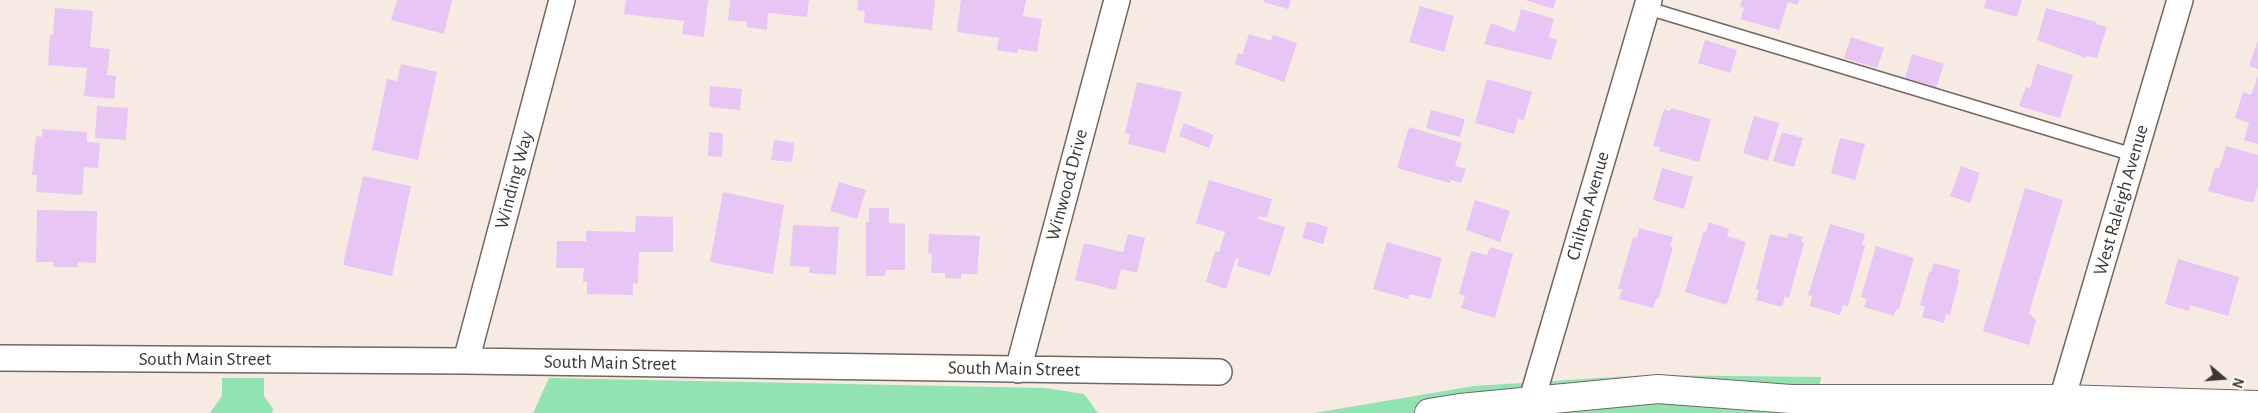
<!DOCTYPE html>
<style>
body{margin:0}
#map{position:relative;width:2258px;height:413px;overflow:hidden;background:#f6eae2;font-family:"Alegreya Sans",sans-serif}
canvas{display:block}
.north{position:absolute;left:2198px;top:353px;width:50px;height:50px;-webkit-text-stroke:4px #fff;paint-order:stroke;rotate:108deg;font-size:14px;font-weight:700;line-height:20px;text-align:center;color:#3a3633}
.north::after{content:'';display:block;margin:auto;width:18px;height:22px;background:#3a3633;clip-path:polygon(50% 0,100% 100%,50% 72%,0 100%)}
</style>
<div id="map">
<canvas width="2258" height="413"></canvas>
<div class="north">N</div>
</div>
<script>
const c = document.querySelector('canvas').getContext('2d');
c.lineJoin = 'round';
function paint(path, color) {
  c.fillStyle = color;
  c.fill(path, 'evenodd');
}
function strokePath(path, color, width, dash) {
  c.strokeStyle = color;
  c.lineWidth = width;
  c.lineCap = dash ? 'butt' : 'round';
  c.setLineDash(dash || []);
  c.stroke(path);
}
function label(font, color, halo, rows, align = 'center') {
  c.font = font + ' "Alegreya Sans",sans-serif';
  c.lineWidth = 4;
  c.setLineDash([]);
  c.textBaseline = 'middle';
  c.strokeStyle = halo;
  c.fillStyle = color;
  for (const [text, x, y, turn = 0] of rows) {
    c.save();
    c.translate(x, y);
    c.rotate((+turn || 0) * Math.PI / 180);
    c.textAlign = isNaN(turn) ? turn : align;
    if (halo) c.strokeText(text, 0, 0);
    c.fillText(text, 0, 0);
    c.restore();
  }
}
const green = new Path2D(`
 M1647,375l174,2 -6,36h-501l160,-27z
 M222,378h42v18l9,13 -1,4h-62l12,-17z
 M549,378l496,10 39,6 14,19h-565z`);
const building = new Path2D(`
 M397,0h55l-8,34 -53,-14z
 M626,0h82l-4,37 -22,-3 2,-13 -60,-7z
 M730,0h79l-2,17 -39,-4 -1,17 -20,-3v-5l-19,-2z
 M858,0h77l-3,30 -68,-7 1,-12 -8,-1z
 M961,0h65l-3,16 19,3 -5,33 -19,-3 -1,4 -20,-3 2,-12 -42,-6z
 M1264,0h27l-3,9 -25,-7z
 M1525,0h31l-3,9z
 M1742,0h57l-2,5 -9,-3 -9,28 -39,-11 4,-11 -4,-1z
 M1986,0h36l-5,17 -33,-9z
 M1420,6l34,10 -10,36 -35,-10z
 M55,8l38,3 -3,36 20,2 -3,26 9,1 -2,23 -30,-3 3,-28 -39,-3 2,-31 3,1z
 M2046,8l50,14v2l11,3 -10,31 -10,-2 -1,2 -49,-18z
 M1521,9l33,10 -5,18 8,3 -6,20 -67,-16 7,-21 24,9z
 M1249,34l22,7 2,-6 24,8 -13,39 -49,-18 3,-11 4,2z
 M1851,37l33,11 -7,20 -33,-10z
 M1705,40l32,10 -7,23 -32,-10z
 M2258,40v29l-9,-3z
 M1912,54l32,10 -8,24 -31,-10z
 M401,64l36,8 -19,88 -46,-10 15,-71 10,2z
 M2037,64l36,11 -13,43 -41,-12 7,-19 4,1z
 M2258,76v68l-14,-4 5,-17 -14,-5 8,-26 8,3z
 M1487,79l45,13 -8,28 -6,-1 -4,15 -39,-11z
 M1137,82l45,10 -17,61 -37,-9 2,-10 -5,-1z
 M710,86l32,3 -2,21 -31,-3z
 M97,106l31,2 -2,32 -31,-2z
 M1671,108l40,11 -12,43 -40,-11 1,-4 -7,-1 11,-37 7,2z
 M1431,110l34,9 -5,18 -34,-9z
 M1754,116l25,7 -11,38 -25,-8z
 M1184,123l30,12 -5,13 -30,-12z
 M1409,127l53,16 -7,23 11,3 -5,14 -10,-3 -1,3 -53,-15z
 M42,129l45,3v10l13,1 -2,25 -14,-1 -2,28 -46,-3 1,-17h-5l4,-39 6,1z
 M709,132l14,1 -1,24 -14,-1z
 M1782,132l21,6 -9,29 -21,-6z
 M1840,138l25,6 -10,36 -24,-7z
 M774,140l20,3 -2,19 -21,-2z
 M2226,146l32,9v30l-5,18 -45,-12 7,-24 4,2z
 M1961,166l19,7 -10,30 -20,-7z
 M1662,168l31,9 -9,32 -31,-9z
 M363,176l48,10 -19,90 -49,-11z
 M1209,180l63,19 -5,19 -8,-2 -1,3 27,8 -15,49 -33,-10 2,-7 -3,-1 -10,31 -20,-7 9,-31 4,1 6,-20 -29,-9z
 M839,182l27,8 -9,29 -27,-8z
 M2025,188l38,12 -34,113 7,7 -7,25 -46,-14z
 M723,192l61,13 -11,69 -63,-12z
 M1475,200l35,11 -10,31 -34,-12z
 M869,208h20v15l16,1v46h-19l-1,6h-19v-54h3z
 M37,210l60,1 -1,52 -18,-1v5h-24l-1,-5h-17z
 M636,216l37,1v35h-34l-1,32 -5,-1v12l-46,-1v-12h-4l1,-14h-28l1,-27h29v-10l49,1z
 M1307,221l21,6 -5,17 -21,-6z
 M1709,222l20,7 -2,7 19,6 -19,63 -42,-13 19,-61 2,1z
 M1830,224l35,10 -3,11 3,1 -17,60 -5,-1 -3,10 -30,-9 2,-10 -4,-1z
 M793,225l46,2 -3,48 -27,-2 1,-6 -20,-1z
 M1639,228l34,9 -3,10h3l-15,53 -2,-1 -3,9 -34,-9 3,-10h-4l15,-52 4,1z
 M1789,233l14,4 -2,5 3,1 -15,55 -4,-1 -3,10 -26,-7 3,-10 -3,-1 14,-55 17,4z
 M929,234l51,2 -3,38h-16v5l-16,-1v-5h-14l1,-19 -4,-1z
 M1128,234l17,4 -8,35 -16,-4 -5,21 -41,-10 9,-37 39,9z
 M1387,242l55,16 -11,41 -21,-5 -2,5 -35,-10z
 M1876,246l38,12 -15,51h-3l-2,7 -30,-9 3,-8 -6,-2z
 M1490,247l23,7 -18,64 -34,-10 4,-12 -6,-2 12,-43 16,4z
 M2178,259l61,18 -11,39 -38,-11 -1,6 -24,-7z
 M1934,263l26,7 -3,9 2,1 -9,35 -4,-1 -2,9 -22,-6 3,-10 -5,-2 9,-33h2z`);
const service = new Path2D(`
 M1647,8l487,147`);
const minor = new Path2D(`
 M0,358l466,3 753,11
 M466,361l96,-361
 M1018,370l99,-370
 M2062,399l118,-399
 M1528,413l121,-413`);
const trunk = new Path2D(`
 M1429,413l31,-5 198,-19 133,10h271l196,6`);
const streetNames = [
 ["Winding Way",514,180,-75],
 ["Winwood Drive",1067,185,-75],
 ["West Raleigh Avenue",2121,200,-74],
 ["Chilton Avenue",1588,206,-74],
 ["South Main Street",205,359],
 ["South Main Street",610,363,1],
 ["South Main Street",1014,369,1]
];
paint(green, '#92e3b2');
paint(building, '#e7c6f5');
strokePath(service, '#716760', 15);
strokePath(minor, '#716760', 28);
strokePath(trunk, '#716760', 30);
strokePath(service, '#fff', 12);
strokePath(minor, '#fff', 25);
strokePath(trunk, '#fff', 28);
label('19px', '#3a3633', '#fff', streetNames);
</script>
